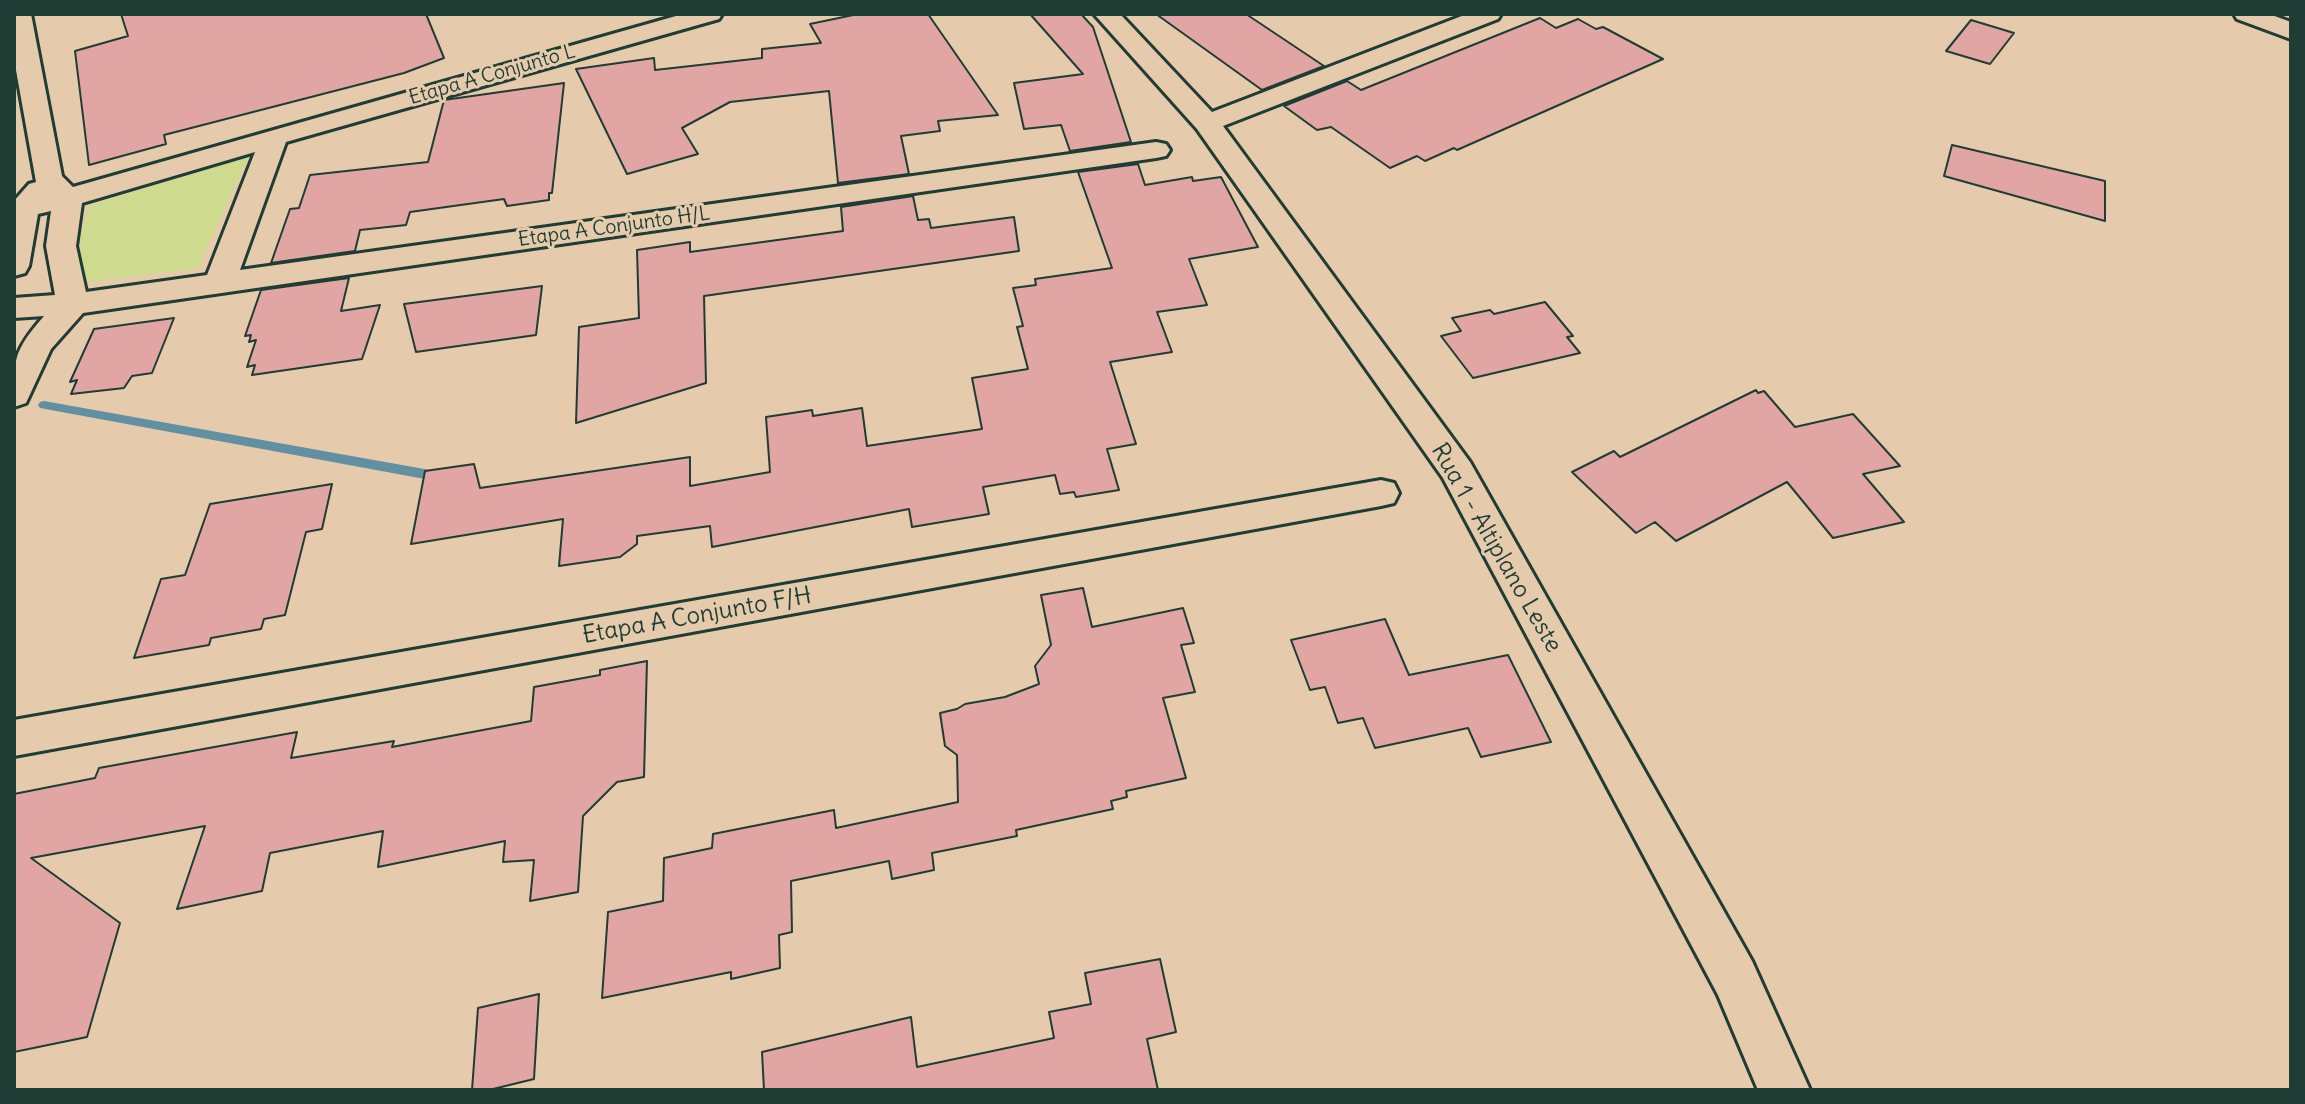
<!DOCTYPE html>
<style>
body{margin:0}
#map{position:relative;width:2305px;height:1104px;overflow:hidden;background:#e5cbac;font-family:Delius,sans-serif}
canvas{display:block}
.frame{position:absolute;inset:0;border:16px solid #1f3d34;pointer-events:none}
</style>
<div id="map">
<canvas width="2305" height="1104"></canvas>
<div class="frame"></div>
</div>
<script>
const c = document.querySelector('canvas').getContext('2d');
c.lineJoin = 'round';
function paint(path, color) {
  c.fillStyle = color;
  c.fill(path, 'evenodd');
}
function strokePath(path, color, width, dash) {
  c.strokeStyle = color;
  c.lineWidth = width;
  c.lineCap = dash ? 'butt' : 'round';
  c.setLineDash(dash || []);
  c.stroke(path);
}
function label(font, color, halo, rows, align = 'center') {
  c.font = font + ' Delius,sans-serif';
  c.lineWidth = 6;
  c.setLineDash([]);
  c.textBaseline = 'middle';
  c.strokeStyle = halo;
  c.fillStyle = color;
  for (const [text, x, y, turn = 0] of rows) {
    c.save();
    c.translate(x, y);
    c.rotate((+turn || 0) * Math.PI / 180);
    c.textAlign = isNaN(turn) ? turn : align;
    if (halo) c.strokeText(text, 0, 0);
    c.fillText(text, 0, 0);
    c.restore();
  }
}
const green = new Path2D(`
 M249,156l-51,112 -130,17 22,-80z`);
const stream = new Path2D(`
 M44,401l397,71 7,5 -7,5 -401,-74 -2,-3 2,-3z`);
const building = new Path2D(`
 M121,14h305l18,44 -40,15 -240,62 2,9 -77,21 -14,-114 53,-15z
 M858,14h70l70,101 -60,6 2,10 -39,5 8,38 -71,9 -9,-92 -99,11 -48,26 16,26 -71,20 -51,-105 78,-11 1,12 107,-12v-9l59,-6 -11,-19z
 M1030,14h51l12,13 38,115 -61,9 -9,-26 -37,4 -10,-46 69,-9z
 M1156,14h90l78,52 -62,24z
 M1540,18l16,10 22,-9 18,10 7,-2 60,32 -206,91 -3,-2 -29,13 -8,-5 -27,12 -59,-41 -14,3 -33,-24 63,-25 14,9z
 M1971,20l43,13 -24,31 -44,-13z
 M564,83l-12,110h-3v7l-42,6 -3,-7 -94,13 -4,13 -46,5 -5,21 -84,12 19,-54 9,-1 11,-33 118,-13 16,-62z
 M1952,145l153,36v40l-161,-45z
 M1138,164l7,21 47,-8 1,4 28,-4 37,70 -69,12 18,46 -50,7 15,40 -62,10 26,82 -29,5 12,41 -43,7 -2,-5 -14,2 -5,-19 -72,12 6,27 -77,13 -3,-18 -197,38 -2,-21 -73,10v8l-17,13 -61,9 4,-47 -152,25 14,-73 49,-7 6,24 210,-31v29l80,-14 -4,-55 46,-7 1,6 49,-8 5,38 115,-17 -10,-51 56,-9 -11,-42 6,-1 -10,-38 23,-3 -1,-6 77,-11 -34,-96z
 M913,196l5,24 11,-1 2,9 83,-11 5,34 -315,45 2,87 -130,40 3,-96 60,-9 -2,-68 53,-8v10l153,-21 -2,-24z
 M349,278l-8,33 39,-6 -18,54 -110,16 3,-10 -8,2 9,-27 -7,2 2,-7 -6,1 16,-46z
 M542,286l-6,49 -120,17 -12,-48z
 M1545,302l28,34 -6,1 13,16 -107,25 -32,-42 20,-5 -9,-13 38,-8 4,4z
 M174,318l-22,55 -20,3 -8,12 -53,6 6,-14 -7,2 24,-53z
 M1756,390l2,3 6,-2 31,36 58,-13 47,52 -37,8 41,48 -71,16 -46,-56 -111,59 -21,-19 -19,11 -64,-61 42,-21 6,6z
 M332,484l-10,45 -16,3 -21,83 -21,4 -3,10 -50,9 -2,7 -75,13 27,-79 24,-4 25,-71z
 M1083,588l9,39 91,-19 11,35 -13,2 14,47 -32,6 23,80 -60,13 1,6 -16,4 2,8 -97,21 1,6 -85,17 2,17 -42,9 -3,-18 -98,20 1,51 -13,3 1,33 -49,11v-7l-129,26 6,-86 55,-11 1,-43 48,-10 1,-14 121,-24 2,18 122,-26 -1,-47 -12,-9 -5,-33 17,-4 8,-5 40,-7 34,-13 -4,-18 16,-21 -10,-50z
 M1385,619l24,56 99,-20 43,87 -70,15 -13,-29 -93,20 -12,-30 -25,5 -13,-36 -15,3 -19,-50z
 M647,661l-3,116 -27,5 -34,34 -5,76 -48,9 4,-41 -31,2 2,-21 -127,26 5,-36 -113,22 -8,38 -85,18 28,-83 -174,32 89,65 -33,114 -73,15v-258l81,-16 4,-10 198,-36 -6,26 103,-17 -2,6 139,-26 3,-34 66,-12v-5z
 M1160,959l16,73 -29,7 11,51h-394l-2,-38 149,-35 6,50 137,-29 -5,-26 42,-8 -6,-31z
 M539,994l-5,85 -45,11h-17l6,-82z`);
const minor = new Path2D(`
 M14,14h17l31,162 11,11 610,-173h39l-3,5 -433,123 -46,128 916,-128 10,2 4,6 -4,6 -10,2 -1073,155 -32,36 -25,54 -12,4c0,-48 -2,-54 30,-91l-30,2v-20l41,-3 -9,-49 5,-35 -13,3 -9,52 -4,7 -11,3v-75l15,-17 7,-2 -22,-123zM255,152l-48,123 -121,17 -10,-46 6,-43z
 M1094,14h26l92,98 255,-98h34l-3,5 -275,107 247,336 282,499 58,129h-52l-40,-95 -275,-517 -246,-349z
 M2234,14h35l22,8v17l-54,-20z
 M1381,480l13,3 5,10 -5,10 -13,3 -1367,250v-36z`);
const farStreetnames = [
 ["Etapa A Conjunto L",492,75,-16],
 ["Etapa A Conjunto H/L",614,227,-8]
];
const streetNames = [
 ["Rua 1 - Altiplano Leste",1496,548,60],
 ["Etapa A Conjunto F/H",697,616,-10]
];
paint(green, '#cedb8f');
paint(stream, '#6090a2');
paint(building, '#e1a6a4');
strokePath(building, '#1f3d34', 2);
strokePath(minor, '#1f3d34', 6);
paint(minor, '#e5cbac');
label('20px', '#1f3d34', '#e5cbac', farStreetnames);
label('24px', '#1f3d34', '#e5cbac', streetNames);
</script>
